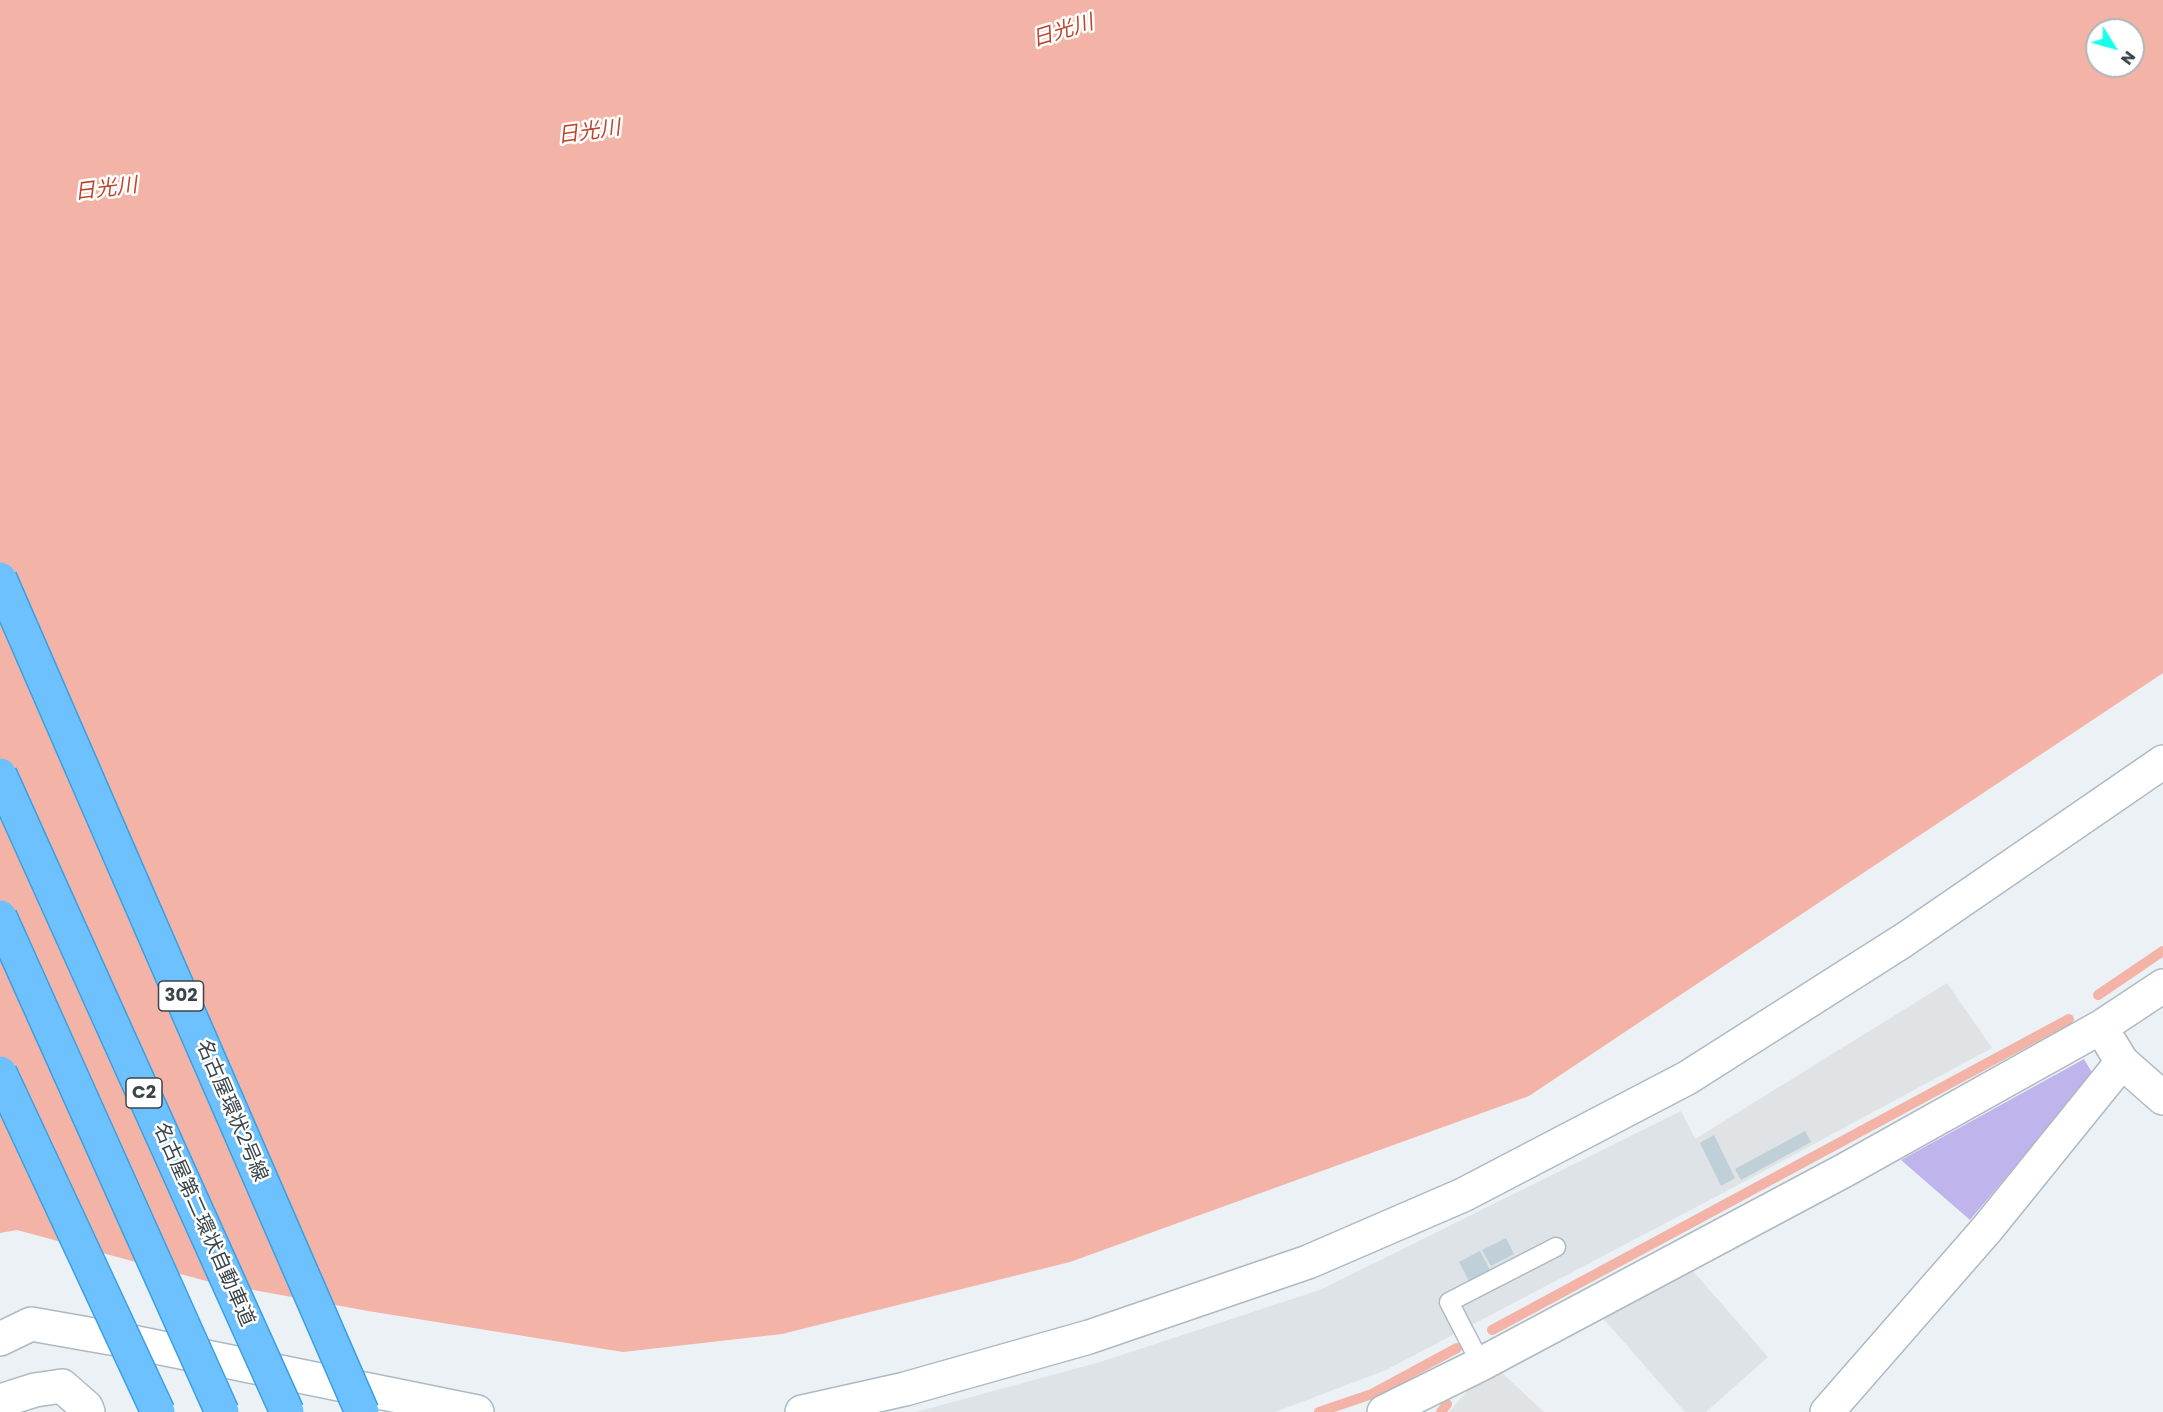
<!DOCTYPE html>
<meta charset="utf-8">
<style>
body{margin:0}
#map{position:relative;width:2163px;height:1412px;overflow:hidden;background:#ecf1f6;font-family:Poppins,sans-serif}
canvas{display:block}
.north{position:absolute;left:2085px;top:18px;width:60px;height:60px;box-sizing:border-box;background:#fff;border:2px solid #b0b4b7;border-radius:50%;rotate:127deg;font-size:16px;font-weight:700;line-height:24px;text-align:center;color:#39444b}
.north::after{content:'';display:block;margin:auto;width:21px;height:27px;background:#1affea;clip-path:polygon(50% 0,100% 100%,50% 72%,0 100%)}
</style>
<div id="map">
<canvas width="2163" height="1412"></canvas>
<div class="north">N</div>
</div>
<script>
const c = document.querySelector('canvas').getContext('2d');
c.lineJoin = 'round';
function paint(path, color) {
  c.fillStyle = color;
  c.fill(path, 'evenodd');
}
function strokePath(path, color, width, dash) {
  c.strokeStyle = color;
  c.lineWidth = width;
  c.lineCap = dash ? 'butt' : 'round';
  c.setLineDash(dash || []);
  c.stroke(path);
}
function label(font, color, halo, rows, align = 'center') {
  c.font = font + ' Poppins,"Noto Sans JP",sans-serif';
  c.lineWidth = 5;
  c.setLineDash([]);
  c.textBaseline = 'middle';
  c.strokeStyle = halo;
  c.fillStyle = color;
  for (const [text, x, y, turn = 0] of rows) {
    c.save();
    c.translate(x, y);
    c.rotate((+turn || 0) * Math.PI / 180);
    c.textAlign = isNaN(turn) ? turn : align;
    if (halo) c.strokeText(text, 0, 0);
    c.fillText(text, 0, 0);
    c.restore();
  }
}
const industrial = new Path2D(`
 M1681,1111l42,82 -337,177 -111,42h-359l184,-50 220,-72z
 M1693,1271l75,86 -62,55h-21l-82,-94z`);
const green = new Path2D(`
 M2084,1059l9,15 -123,146 -69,-60z`);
const parking = new Path2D(`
 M1947,983l45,65 -269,145 -28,-54z
 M1500,1371l44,41h-95l24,-28z`);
const water = new Path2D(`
 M0,0h2163v673l-634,423 -459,166 -288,72 -159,18 -255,-41 -158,-29 -193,-52 -17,3zM2097,30h36v36h-36z`);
const stream = new Path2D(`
 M2098,995l65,-44
 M1492,1330l577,-311
 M1319,1412l53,-18 85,-46
 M1441,1412l6,-8`);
const building = new Path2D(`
 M1805,1131l6,11 -70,38 -6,-11z
 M1714,1135l21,43 -14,8 -21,-43z
 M1506,1238l8,16 -23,12 -9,-16z
 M1480,1251l10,19 -21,11 -10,-19z`);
const lane = new Path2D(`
 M1481,1364l-32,-62 107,-55`);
const street = new Path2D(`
 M2111,1044l11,18 41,36
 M0,1339l31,-15 91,16 355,72
 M0,1401l35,-11 27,-4 24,21 2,5
 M802,1412l103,-23 184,-52 219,-75 155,-67 224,-117 217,-138 259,-178
 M1384,1412l97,-48 364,-194 256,-143 62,-41
 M1827,1412l160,-183 135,-167`);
const highwayBridge = new Path2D(`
 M0,579l362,833
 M0,775l287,637
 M0,917l222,495
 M0,1073l158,339`);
const shields = [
 [181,996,45],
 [144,1093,36]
];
const shieldNames = [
 ["302",181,996],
 ["C2",144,1093]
];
const streetNames = [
 ["名古屋環状2号線",231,1111,67],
 ["名古屋第二環状自動車道",203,1225,66]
];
const waterNames = [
 ["日光川",1063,32,-17],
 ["日光川",589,133,-8],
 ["日光川",106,190,-7]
];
paint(industrial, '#dde3e6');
paint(green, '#bfb4eb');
paint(parking, '#e0e3e5');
paint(water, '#f3b4a7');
strokePath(stream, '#f3b4a7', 10);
paint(building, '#c0d0d8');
strokePath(lane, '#adbac2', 21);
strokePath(street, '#adbac2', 36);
strokePath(lane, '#fff', 18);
strokePath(street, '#fff', 33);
strokePath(highwayBridge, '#39a0e3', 36, []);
strokePath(highwayBridge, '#6ec1ff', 33);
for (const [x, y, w] of shields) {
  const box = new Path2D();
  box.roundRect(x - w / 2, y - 15, w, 30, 4.5);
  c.fillStyle = '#fff';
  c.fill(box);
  strokePath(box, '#39444b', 1.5);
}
label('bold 18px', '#39444b', null, shieldNames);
label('20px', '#39444b', '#fff', streetNames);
label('italic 21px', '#bc472c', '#fff', waterNames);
</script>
